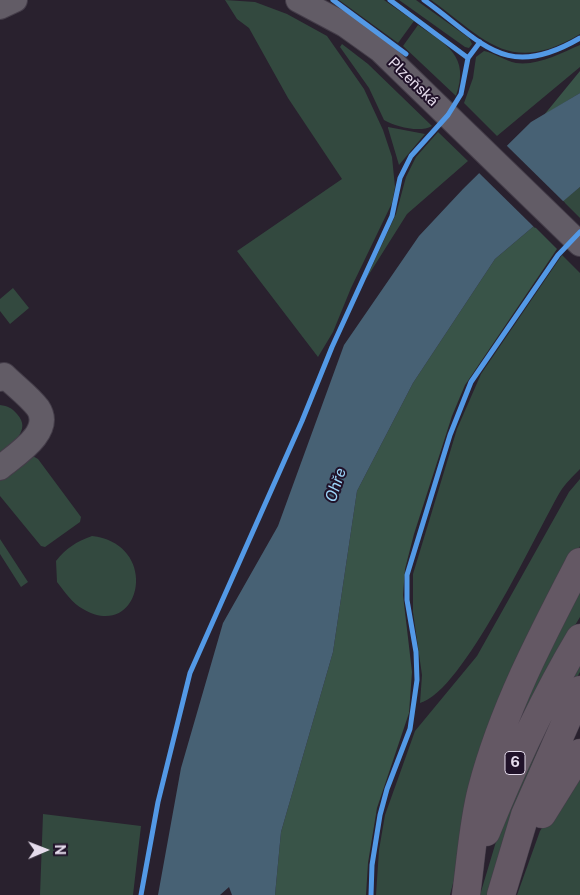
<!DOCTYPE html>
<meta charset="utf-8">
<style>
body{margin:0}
#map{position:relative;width:580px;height:895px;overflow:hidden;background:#29212e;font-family:"Public Sans",sans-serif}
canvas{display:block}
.north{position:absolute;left:20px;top:825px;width:50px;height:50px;-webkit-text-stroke:4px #201229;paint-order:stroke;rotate:89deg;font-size:14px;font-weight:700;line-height:20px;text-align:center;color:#e5dcec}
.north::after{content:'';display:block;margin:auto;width:18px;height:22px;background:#e5dcec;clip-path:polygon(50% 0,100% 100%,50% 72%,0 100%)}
</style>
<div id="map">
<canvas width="580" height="895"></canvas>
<div class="north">N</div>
</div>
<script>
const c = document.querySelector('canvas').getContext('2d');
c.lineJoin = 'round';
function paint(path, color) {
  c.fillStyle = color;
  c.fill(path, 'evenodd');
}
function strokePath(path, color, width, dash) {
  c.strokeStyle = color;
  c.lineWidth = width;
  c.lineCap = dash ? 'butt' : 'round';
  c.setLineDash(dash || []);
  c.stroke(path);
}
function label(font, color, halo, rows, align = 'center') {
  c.font = font + ' "Public Sans",sans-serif';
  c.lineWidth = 4;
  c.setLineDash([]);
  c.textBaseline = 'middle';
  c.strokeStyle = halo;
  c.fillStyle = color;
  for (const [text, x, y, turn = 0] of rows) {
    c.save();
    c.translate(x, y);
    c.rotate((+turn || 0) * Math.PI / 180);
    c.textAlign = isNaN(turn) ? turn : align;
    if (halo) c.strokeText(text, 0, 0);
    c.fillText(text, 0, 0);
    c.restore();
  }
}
const green = new Path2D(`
 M225,0l30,2 32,12 40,22 37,53 19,41 9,27 3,30 -3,16 -41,85 -18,44 -15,25 -81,-106 105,-72 -54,-81 -39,-70 -12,-9z
 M339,0h45l30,21 -16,22z
 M399,0h17l53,38 3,6 -3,4 -4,-1z
 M431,0h149v34c-70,42 -94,6 -149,-34z
 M418,25c29,20 52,31 38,71l-53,-50z
 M342,44l26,20 64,62c-12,7 -36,1 -48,-6l-15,-32 -29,-41z
 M580,45v22l-83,69 -33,-33 9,-25 3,-21 8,-6c11,2 21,10 32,12 22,3 45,-10 64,-18z
 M388,127l37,7 -26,31 -11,-37z
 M438,132l30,29 -61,53 -41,65 30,-65 10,-37 10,-20z
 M580,187v31l-17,-17z
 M562,255l18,18v196c-7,7 -15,15 -20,23 -25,43 -97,200 -140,211l2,-28 -9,-63v-38l44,-145 24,-55z
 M13,288l16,20 -19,16 -10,-13v-12z
 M0,405c8,1 12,3 17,9 15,16 -5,30 -17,39z
 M31,455l7,4 43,58 -1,5 -35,25 -4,-1 -41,-50v-16z
 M580,479v67l-16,33 -100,261 -14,55h-74l3,-45 6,-35 30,-84 62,-75 92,-164z
 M92,536c70,8 49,107 -9,73 -10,-5 -19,-18 -26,-27l-1,-21c10,-13 20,-19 36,-25z
 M0,539l28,43 -7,5 -21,-33z
 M580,583v34l-15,25 -58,111 5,-23z
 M580,657v15l-40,73 -22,52 -30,98h-8l24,-80z
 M580,768v127h-63l23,-64z
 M43,814l98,12 -8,69h-93z`);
const forest = new Path2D(`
 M580,71v22l-36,22z
 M534,226l23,23 -92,136 -13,31 -38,118 -9,35 -2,26 9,77 -3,41 -32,95 -9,55 -2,32h-91l6,-63 52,-180 24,-161 56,-108 82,-124z`);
const water = new Path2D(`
 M580,93v94l-85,72 -82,124 -56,108 -24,161 -52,180 -6,63h-43l-3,-8 -9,8h-62l23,-127 42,-145 55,-97 66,-181 75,-109 44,-47 68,-67z`);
const pier = new Path2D(`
 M505,144l60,59 -30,25 -58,-57z`);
const minor = new Path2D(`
 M298,0l47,25 35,25 200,194
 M0,7l15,-7
 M0,379l4,-4c11,11 25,21 34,33 16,24 -23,47 -38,60`);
const highway = new Path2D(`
 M542,814l38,-61
 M486,832c27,-67 57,-132 94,-194
 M466,895c5,-35 7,-72 16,-106 21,-80 60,-154 98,-227
 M501,895l24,-80 55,-125`);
const cycleway = new Path2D(`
 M333,0l73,54
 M390,0l78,58 12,-16
 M424,0c59,42 81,82 156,38
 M141,895l17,-93 32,-129 112,-252 30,-74 60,-131 8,-38 11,-22 37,-41 13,-21 7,-36
 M371,895l1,-30 8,-50 7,-26 23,-60 7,-49 -1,-28 -9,-52v-25l43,-140 21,-53 87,-127 22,-23`);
const shields = [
 [515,763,20]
];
const shieldNames = [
 ["6",515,763]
];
const streetNames = [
 ["Plzeňská",413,82,44]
];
const waterNames = [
 ["Ohře",336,485,-72]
];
paint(green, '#33493f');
paint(forest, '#395448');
paint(water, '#476174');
paint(pier, '#29212e');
strokePath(minor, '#443d49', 26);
strokePath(highway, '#443d49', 29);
strokePath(minor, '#625c66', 24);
strokePath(highway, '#645864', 28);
strokePath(cycleway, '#5399e6', 5);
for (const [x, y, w] of shields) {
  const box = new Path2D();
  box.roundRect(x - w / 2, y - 11.5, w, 23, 4);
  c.fillStyle = '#201229';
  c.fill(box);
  strokePath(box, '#e5dcec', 1);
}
label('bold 14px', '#e5dcec', null, shieldNames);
label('15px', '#e5dcec', '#201229', streetNames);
label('italic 16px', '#9cd3f7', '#201229', waterNames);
</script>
